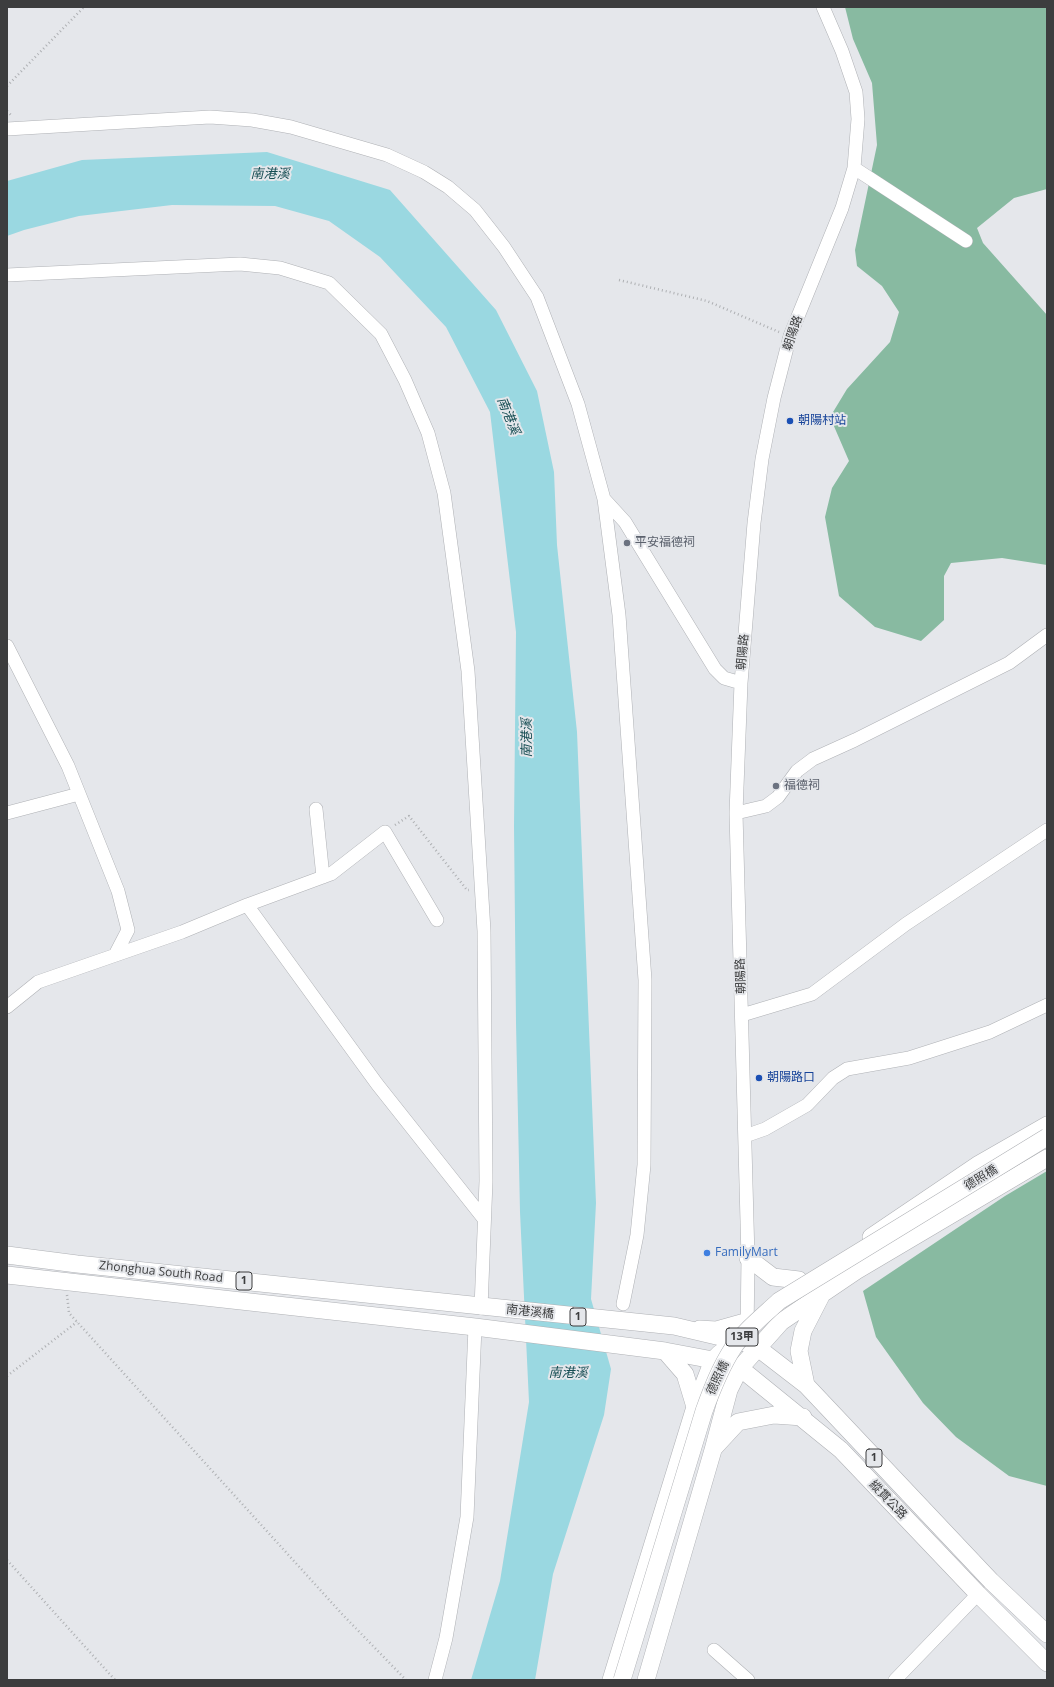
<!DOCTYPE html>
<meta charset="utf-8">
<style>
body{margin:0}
#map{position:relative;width:1054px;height:1687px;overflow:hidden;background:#e5e7eb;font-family:"Open Sans",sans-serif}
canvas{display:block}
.frame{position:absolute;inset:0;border:8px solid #3c3d3e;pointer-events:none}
</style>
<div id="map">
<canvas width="1054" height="1687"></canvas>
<div class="frame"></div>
</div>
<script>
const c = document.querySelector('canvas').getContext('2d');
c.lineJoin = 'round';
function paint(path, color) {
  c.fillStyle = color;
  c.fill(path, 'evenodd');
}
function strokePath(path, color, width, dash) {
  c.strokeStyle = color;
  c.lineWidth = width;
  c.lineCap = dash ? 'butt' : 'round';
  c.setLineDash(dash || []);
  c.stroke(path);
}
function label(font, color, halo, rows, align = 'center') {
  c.font = font + ' "Open Sans","Noto Sans TC",sans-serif';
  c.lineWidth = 4;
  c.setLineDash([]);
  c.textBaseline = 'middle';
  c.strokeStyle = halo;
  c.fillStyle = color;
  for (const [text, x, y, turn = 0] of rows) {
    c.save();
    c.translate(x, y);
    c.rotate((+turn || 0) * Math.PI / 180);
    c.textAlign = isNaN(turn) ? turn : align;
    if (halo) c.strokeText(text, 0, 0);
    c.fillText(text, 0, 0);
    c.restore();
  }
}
const forest = new Path2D(`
 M845,7h202v182l-33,9 -37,30 6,15 64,72v250l-45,-7 -51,5 -7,13v44l-23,21 -46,-14 -36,-31 -14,-79 7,-29 17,-27 -19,-44 17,-28 43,-47 9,-30 -17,-26 -25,-20 -2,-16 22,-105 -5,-62 -19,-44z
 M1047,1171v315l-38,-10 -53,-39 -33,-34 -47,-66 -13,-46 142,-95z`);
const water = new Path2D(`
 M267,152l123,38 106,120 41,81 17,81 3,73 20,187 19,471 -5,96 20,70 -7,46 -51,159 -18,106h-64l29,-99 29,-179 -9,-190 -4,-189 -2,-197 2,-194 -26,-220 -44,-85 -66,-70 -51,-36 -54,-15 -103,-1 -93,11 -55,14 -17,6v-55l75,-21z`);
const path = new Path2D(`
 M7,86l77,-79
 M7,111l5,5
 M619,280l88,21 72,31
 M395,825l14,-9 58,74h2
 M67,1295l2,18 273,301 64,66
 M7,1376l70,-54
 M7,1560l108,120`);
const minor = new Path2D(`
 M7,129l203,-12 42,3 39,7 96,28 37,17 24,15 27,23 29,37 33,50 41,107 26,95 15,116 26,365 -1,185 -7,70 -14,69
 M854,168l112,73
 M7,275l233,-11 40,4 49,15 52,51 24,46 23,53 16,60 24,178 16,260 2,250 -5,127
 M604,499l21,23 90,147 9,9 17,5
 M7,646l61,120 50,125 10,39 -13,25
 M316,809l7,68
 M7,813l72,-19
 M736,813l30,-7 12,-9 19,-26 16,-12 42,-19 154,-77 38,-28
 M247,905l84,-31 54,-42 52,88
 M7,1007l31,-25 144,-50 65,-27 130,179 107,135
 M742,1015l70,-21 94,-70 141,-94
 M745,1136l20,-7 42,-24 26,-27 14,-9 62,-11 81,-26 57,-27
 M699,1327l17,1 32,-9
 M747,1335l1,-77 -12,-445 5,-130 13,-160 8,-64 12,-61 16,-62 52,-128 12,-40 4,-49 -2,-27 -14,-41 -19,-44
 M714,1650l34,30
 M435,1680l11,-42 21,-121 8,-190
 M895,1680l83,-86`);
const major = new Path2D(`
 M871,1237l108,-73 68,-39
 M7,1255l70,9 597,62 72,17 12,5 48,37 185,196 56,53
 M748,1258l25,19 26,3
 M7,1275l468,52 190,24 48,9 27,8 101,82 137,144 69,69
 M665,1351l20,23 10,33
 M806,1385l-7,-34 4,-20 18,-35
 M714,1448l24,-26 36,-7 29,2
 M611,1680l84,-273 18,-47 7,-7
 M646,1680l67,-230 16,-60 11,-22 41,-46 41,-28 34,-23 191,-113`);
const majorBridge = new Path2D(`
 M622,1680l82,-269c8,-22 16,-43 29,-63 12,-18 30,-32 46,-47l268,-164`);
const markers = [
 [790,421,4,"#1a4fb4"],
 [627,543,4,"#6b7280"],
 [776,786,4,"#6b7280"],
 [759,1078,4,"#1a4fb4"],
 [707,1253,4,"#3f7fe0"]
];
const shields = [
 [244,1281,16],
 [578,1317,16],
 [742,1337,32],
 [874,1458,16]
];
const shieldNames = [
 ["1",244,1281],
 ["1",578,1317],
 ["13甲",742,1337],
 ["1",874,1458]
];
const streetNames = [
 ["朝陽路",793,333,-71],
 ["朝陽路",743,652,-85],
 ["朝陽路",741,976,-92],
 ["德照橋",981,1178,-31],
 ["Zhonghua South Road",161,1272,6],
 ["南港溪橋",530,1312,6],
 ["德照橋",718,1378,-65],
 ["縱貫公路",888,1500,46]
];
const transitNames = [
 ["朝陽村站",798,421],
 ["朝陽路口",767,1078]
];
const worshipNames = [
 ["平安福德祠",635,543],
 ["福德祠",784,786]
];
const shopNames = [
 ["FamilyMart",715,1253]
];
const waterNames = [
 ["南港溪",270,174],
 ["南港溪",508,416,68],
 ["南港溪",527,738,-90],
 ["南港溪",568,1373]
];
paint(forest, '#88baa1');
paint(water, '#9ad8e1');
strokePath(minor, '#afb1b5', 14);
strokePath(major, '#afb1b5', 18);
strokePath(path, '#aeb0b3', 2.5, [1, 3]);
strokePath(minor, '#fff', 13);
strokePath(major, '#fff', 17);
strokePath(majorBridge, '#afb1b5', 18, []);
strokePath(majorBridge, '#fff', 17);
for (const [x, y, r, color] of markers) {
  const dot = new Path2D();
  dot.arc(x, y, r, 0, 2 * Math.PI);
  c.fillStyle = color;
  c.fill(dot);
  strokePath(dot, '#e5e7eb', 1.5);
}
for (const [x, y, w] of shields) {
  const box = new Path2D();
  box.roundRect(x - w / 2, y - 9, w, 18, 3);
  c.fillStyle = '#e5e7eb';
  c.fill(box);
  strokePath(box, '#3c3d3e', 1);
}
label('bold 11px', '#3c3d3e', null, shieldNames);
label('12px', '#3c3d3e', '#e5e7eb', streetNames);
label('12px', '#164399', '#e5e7eb', transitNames, 'left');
label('12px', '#5b616d', '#e5e7eb', worshipNames, 'left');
label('12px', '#366cbe', '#e5e7eb', shopNames, 'left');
label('italic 13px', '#164d53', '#e5e7eb', waterNames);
</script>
